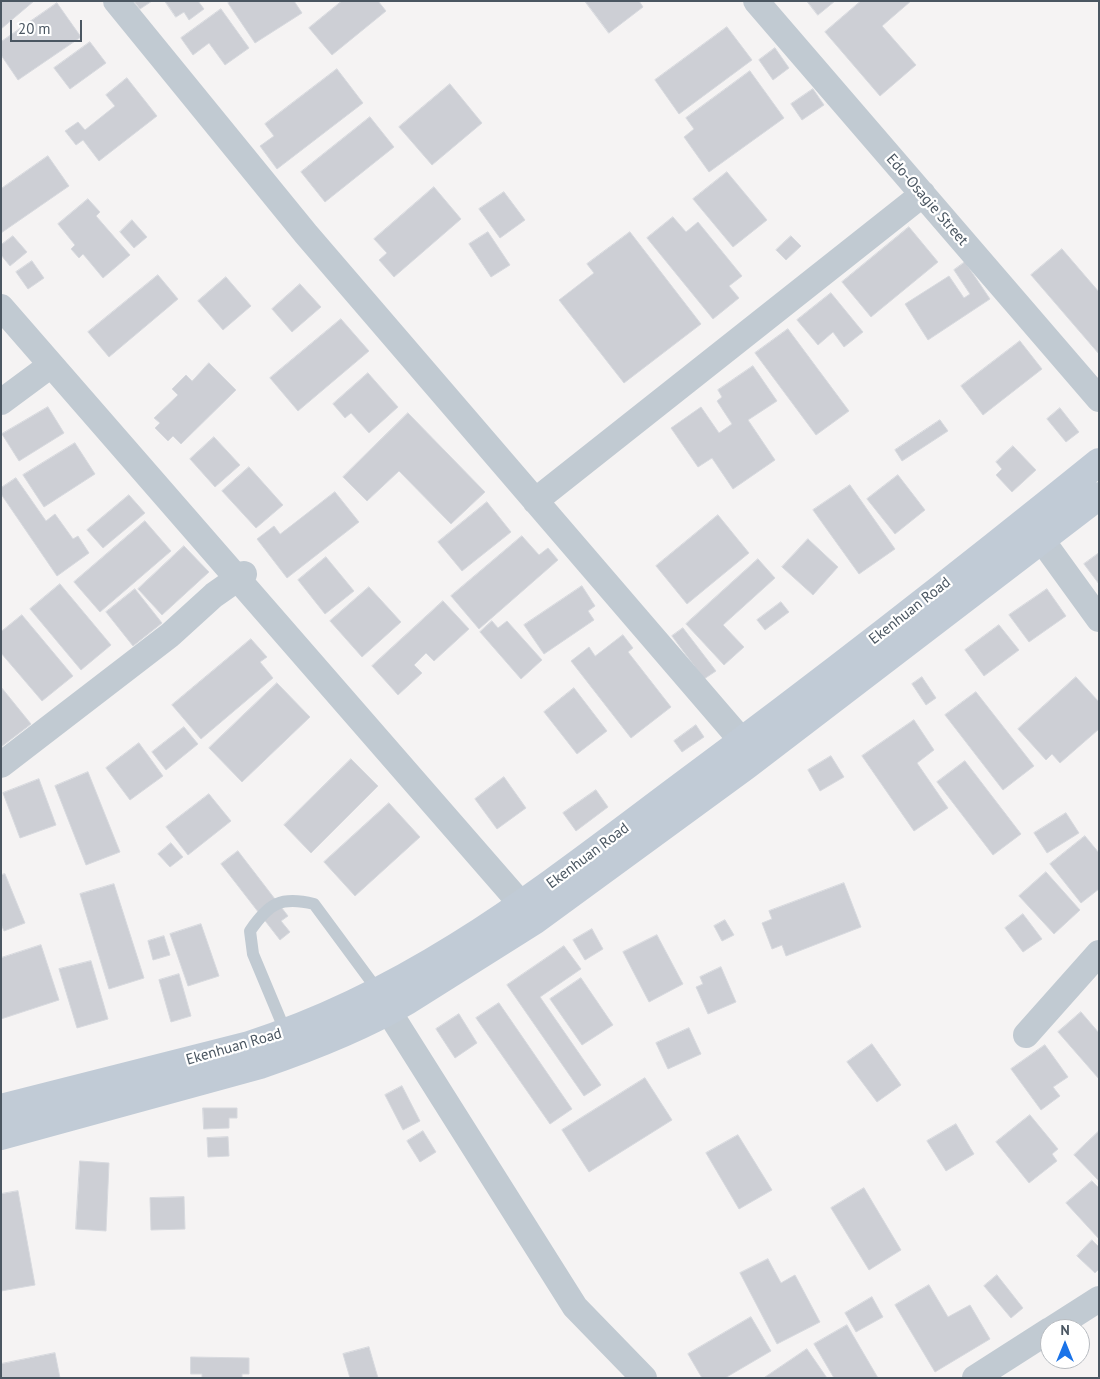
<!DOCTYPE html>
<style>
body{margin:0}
#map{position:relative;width:1100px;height:1379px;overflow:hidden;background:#f5f3f3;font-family:"PT Sans",sans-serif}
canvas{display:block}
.frame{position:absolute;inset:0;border:2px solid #4a5661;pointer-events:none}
.north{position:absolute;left:1040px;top:1319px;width:50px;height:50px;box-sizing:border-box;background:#fff;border:1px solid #b7bbc0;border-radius:50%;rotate:0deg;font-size:14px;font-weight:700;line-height:20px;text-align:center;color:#4a5661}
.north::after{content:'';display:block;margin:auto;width:18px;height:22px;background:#1a73e8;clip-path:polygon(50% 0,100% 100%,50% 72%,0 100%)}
.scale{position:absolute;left:10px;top:20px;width:72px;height:22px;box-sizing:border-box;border:2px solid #4a5661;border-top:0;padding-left:6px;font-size:15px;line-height:18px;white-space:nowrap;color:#4a5661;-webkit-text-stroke:4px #fff;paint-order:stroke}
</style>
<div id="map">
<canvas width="1100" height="1379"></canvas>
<div class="frame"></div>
<div class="north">N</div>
<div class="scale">20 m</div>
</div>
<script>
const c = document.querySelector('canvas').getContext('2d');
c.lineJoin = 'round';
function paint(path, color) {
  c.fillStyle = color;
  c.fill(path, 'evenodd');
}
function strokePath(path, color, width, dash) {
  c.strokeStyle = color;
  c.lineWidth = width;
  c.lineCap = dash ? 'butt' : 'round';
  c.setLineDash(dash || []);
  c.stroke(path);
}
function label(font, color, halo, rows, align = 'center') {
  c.font = font + ' "PT Sans",sans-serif';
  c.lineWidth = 4.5;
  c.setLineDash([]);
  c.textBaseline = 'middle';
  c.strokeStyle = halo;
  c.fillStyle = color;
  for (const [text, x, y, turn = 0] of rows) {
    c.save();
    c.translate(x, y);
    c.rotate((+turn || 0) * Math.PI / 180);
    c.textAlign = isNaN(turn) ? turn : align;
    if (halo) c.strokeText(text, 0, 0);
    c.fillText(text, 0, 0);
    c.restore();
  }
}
const building = new Path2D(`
 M1,1h33l-33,28z
 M134,1h18l-12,8z
 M165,1h33l6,8 -15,11 -5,-8 -8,5z
 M230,1h64l8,12 -47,30 -27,-40z
 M342,1h36l8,10 -54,44 -23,-27z
 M585,1h54l4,6 -34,26z
 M807,1h28l-17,14z
 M861,1h50l-29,25 34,39 -36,31 -55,-64z
 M57,3l24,34 -63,43 -17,-25v-13z
 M221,9l28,39 -24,17 -16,-22 -16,12 -12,-17z
 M727,27l25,33 -73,54 -24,-34z
 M90,42l16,21 -36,26 -16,-21z
 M775,48l14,20 -16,12 -14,-20z
 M337,69l26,34 -86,66 -17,-23 14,-10 -9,-12z
 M750,71l34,47 -75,54 -25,-35 10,-8 -8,-11z
 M127,78l30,38 -58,45 -16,-21 -7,5 -11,-14 13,-9 7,8 30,-24 -9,-11z
 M450,84l32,39 -50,42 -33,-38z
 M813,89l11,16 -22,15 -11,-16z
 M370,117l24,30 -69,55 -24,-30z
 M48,156l21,30 -68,47v-44z
 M727,172l40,48 -34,27 -40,-48z
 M434,187l27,32 -67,58 -15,-17 8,-7 -13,-14z
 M504,192l21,28 -25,18 -21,-29z
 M88,199l12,13 -4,4 34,39 -27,23 -20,-24 -4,4 -8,-9 4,-4 -17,-21z
 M673,217l13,15 12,-10 44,54 -13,10 10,12 -26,21 -66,-81z
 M132,220l15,17 -13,11 -14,-16z
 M909,227l29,35 -67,55 -29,-35z
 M488,232l22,33 -19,12 -22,-33z
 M630,232l71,92 -77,59 -65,-83 35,-27 -7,-9z
 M13,236l14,16 -17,14 -9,-11v-10z
 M791,236l10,10 -15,14 -10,-10z
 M1062,249l37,43v62l-68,-79z
 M32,261l12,17 -16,11 -12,-17z
 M965,262l25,37 -62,41 -23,-36 44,-28 15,22 6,-4 -16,-24z
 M158,275l20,24 -69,58 -21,-25z
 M226,277l25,29 -28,24 -25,-29z
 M300,284l21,23 -29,25 -20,-23z
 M831,293l32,39 -19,15 -11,-15 -15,13 -21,-25z
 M341,319l28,32 -71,60 -28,-33z
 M788,329l61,82 -33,24 -61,-82z
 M1020,341l22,28 -59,46 -22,-29z
 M209,363l27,27 -55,54 -8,-8 -5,5 -13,-13 5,-5 -6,-5 24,-23 -6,-6 14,-14 6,6z
 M753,366l24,35 -29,19 27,40 -42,29 -21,-31 -14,9 -27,-39 30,-21 18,26 13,-9 -15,-23 5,-4 -4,-7z
 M368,373l30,34 -29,26 -18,-20 -6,5 -12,-14z
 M48,407l16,26 -45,28 -17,-27z
 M1060,408l19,24 -13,10 -19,-23z
 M408,413l77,79 -34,32 -52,-53 -32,30 -24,-24z
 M940,420l8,11 -46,30 -7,-11z
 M214,437l26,28 -25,22 -25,-28z
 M75,443l20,31 -51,33 -21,-32z
 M1013,446l23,24 -24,22 -16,-17 6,-6 -6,-7z
 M249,467l34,38 -27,23 -34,-37z
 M898,475l27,35 -30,24 -28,-35z
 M16,478l30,43 9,-7 18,25 5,-3 11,17 -32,23 -56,-82v-6z
 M850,485l45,64 -36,25 -46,-64z
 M335,492l24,30 -72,56 -30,-39 17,-13 6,8z
 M129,495l16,18 -42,35 -16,-18z
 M487,502l24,30 -49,39 -24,-29z
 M718,515l31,38 -62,51 -31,-38z
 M145,521l26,30 -71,61 -26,-30z
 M522,536l17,19 9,-7 10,12 -79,69 -28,-33z
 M808,539l30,28 -25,28 -31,-28z
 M184,546l25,26 -47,43 -24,-26z
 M1099,553v31l-15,-20z
 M326,557l28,34 -29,23 -27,-34z
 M758,559l17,19 -52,47 21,22 -20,18 -38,-41z
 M60,584l51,61 -30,25 -51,-61z
 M582,586l13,20 -7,5 6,9 -50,34 -20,-29z
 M369,587l32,35 -39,35 -32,-36z
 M135,589l27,34 -29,23 -27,-34z
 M1047,589l19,27 -37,26 -20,-27z
 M443,601l26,28 -35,32 -8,-8 -12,12 8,8 -24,22 -26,-29z
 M781,602l8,10 -24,18 -8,-10z
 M22,615l51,61 -31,25 -41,-48v-21z
 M492,621l6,7 9,-7 35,39 -21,19 -41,-47z
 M999,625l20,25 -35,26 -19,-26z
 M683,628l33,43 -12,8 -32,-43z
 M623,635l10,13 -5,4 43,55 -40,31 -60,-77 18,-14 6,9z
 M251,639l16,18 -7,5 13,16 -72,61 -29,-34z
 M922,677l14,21 -10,7 -14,-21z
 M1076,677l23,25v27l-39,34 -8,-9 -6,6 -28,-31z
 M277,683l33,34 -68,65 -33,-34z
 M1,687l30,37 -30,23z
 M574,688l33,43 -30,23 -33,-42z
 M976,692l58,74 -31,24 -58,-75z
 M914,720l20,30 -17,13 31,45 -34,23 -52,-75z
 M696,725l8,12 -22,15 -8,-11z
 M184,727l14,17 -32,26 -14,-18z
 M139,743l24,33 -33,24 -24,-32z
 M831,756l13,21 -24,14 -12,-21z
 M351,759l27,27 -67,67 -27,-28z
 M965,761l56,73 -28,21 -56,-73z
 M88,772l32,80 -34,13 -31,-79z
 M504,777l22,31 -29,21 -22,-30z
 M39,779l17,46 -36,13 -17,-45z
 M596,790l12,17 -32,24 -13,-18z
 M209,794l22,27 -43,34 -22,-28z
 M389,803l31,34 -65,59 -31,-34z
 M1066,813l13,20 -32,20 -13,-20z
 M1085,836l14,17v36l-18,14 -31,-39z
 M171,843l12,14 -13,10 -12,-13z
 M238,851l50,65 -7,5 9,11 -10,8 -59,-76z
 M1046,872l34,38 -26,24 -35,-38z
 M5,874l20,49 -21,8 -3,-7v-49z
 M844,883l17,44 -75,29 -4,-11 -10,4 -10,-26 10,-4 -3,-8z
 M114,884l30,94 -35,11 -29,-95z
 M1023,914l19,25 -19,13 -18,-24z
 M725,920l9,15 -12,6 -8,-15z
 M201,924l18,52 -31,10 -18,-52z
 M592,929l11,20 -18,11 -12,-20z
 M657,935l26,49 -34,18 -26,-50z
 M164,936l6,19 -17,5 -5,-19z
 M41,945l18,55 -58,19v-61z
 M564,946l17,23 -41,28 61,88 -17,11 -77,-111z
 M91,961l17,58 -31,9 -18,-59z
 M721,967l15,35 -28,12 -12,-27 7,-3 -3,-7z
 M179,974l12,42 -20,6 -12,-42z
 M581,978l32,47 -31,20 -32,-46z
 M499,1003l73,106 -22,15 -74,-106z
 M1081,1012l18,21v46l-41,-47z
 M459,1014l18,29 -22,15 -19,-29z
 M689,1028l12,26 -33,15 -12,-26z
 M872,1044l29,41 -24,17 -30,-40z
 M1045,1045l23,32 -15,10 7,9 -19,14 -30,-41z
 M645,1078l27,42 -83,52 -27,-42z
 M402,1086l18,35 -17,9 -18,-35z
 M203,1108h34v10h-8v10l-25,1z
 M1030,1115l28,34 -6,5 5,7 -28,22 -33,-41z
 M956,1124l18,30 -28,17 -19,-30z
 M423,1131l13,21 -16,10 -13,-21z
 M1099,1131v50l-25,-26z
 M738,1135l34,55 -33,19 -33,-56z
 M228,1137l1,19 -21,1 -1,-19z
 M80,1161l29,2 -3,68 -30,-2z
 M1092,1181l7,7v51l-33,-36z
 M864,1188l37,62 -32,20 -38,-62z
 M18,1191l17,94 -34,6v-97z
 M184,1197l1,32 -34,1 -1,-32z
 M1092,1240l7,7v22l-4,4 -18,-17z
 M768,1259l13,24 14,-8 25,47 -43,22 -37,-71z
 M997,1275l26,33 -12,10 -27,-32z
 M929,1285l19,32 22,-12 20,34 -55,33 -40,-67z
 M872,1297l11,20 -27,15 -11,-19z
 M751,1317l20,34 -46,27h-23l-14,-24z
 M847,1325l31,53h-44l-20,-34z
 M369,1347l9,31h-28l-7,-24z
 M807,1349l20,29h-63z
 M55,1353l5,25h-59v-14z
 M191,1357l58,1v16h-7v4h-40v-4h-11z`);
const lane = new Path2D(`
 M286,1033l-33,-79 -3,-23c19,-28 31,-35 64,-27l65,88`);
const street = new Path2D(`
 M116,1l190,233 436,507
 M756,1l343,398
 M1,307l521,598
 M1,402l50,-37
 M535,501l388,-307
 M1041,539l58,80
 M1,765l169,-130 44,-40 30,-21
 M380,993l9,19 186,295 69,71
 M1026,1035l73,-82
 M1052,1329l47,-30
 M975,1378l75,-48`);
const secondary = new Path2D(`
 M1,1108l248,-63c168,-54 292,-154 431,-258 142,-105 282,-214 419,-325
 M1,1136l259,-71c50,-17 101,-37 147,-64l127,-80 212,-155 353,-270`);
const streetNames = [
 ["Edo-Osagie Street",927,200,49],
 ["Ekenhuan Road",910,611,-38],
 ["Ekenhuan Road",588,856,-37],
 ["Ekenhuan Road",234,1047,-16]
];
paint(building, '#cdcfd5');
strokePath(building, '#d7d9de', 1);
strokePath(lane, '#c1cad2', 12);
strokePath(street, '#c1cad2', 26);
strokePath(secondary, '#c1cbd6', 28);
label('15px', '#4a5661', '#fff', streetNames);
</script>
